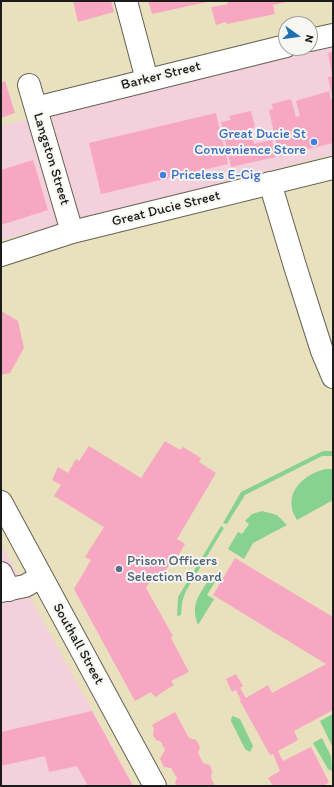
<!DOCTYPE html>
<style>
body{margin:0}
#map{position:relative;width:334px;height:787px;overflow:hidden;background:#e9e0bd;font-family:Itim,sans-serif}
canvas{display:block}
.frame{position:absolute;inset:0;border:2px solid #1c1c1c;pointer-events:none}
.north{position:absolute;left:278px;top:16px;width:40px;height:40px;box-sizing:border-box;background:#f6f6f2;border:1px solid #9f9f9c;border-radius:50%;rotate:104deg;font-size:11px;font-weight:700;line-height:16px;text-align:center;color:#1c1c1c}
.north::after{content:'';display:block;margin:auto;width:14px;height:18px;background:#1f6fb2;clip-path:polygon(50% 0,100% 100%,50% 72%,0 100%)}
</style>
<div id="map">
<canvas width="334" height="787"></canvas>
<div class="frame"></div>
<div class="north">N</div>
</div>
<script>
const c = document.querySelector('canvas').getContext('2d');
c.lineJoin = 'round';
function paint(path, color) {
  c.fillStyle = color;
  c.fill(path, 'evenodd');
}
function strokePath(path, color, width, dash) {
  c.strokeStyle = color;
  c.lineWidth = width;
  c.lineCap = dash ? 'butt' : 'round';
  c.setLineDash(dash || []);
  c.stroke(path);
}
function label(font, color, halo, rows, align = 'center') {
  c.font = font + ' Itim,sans-serif';
  c.lineWidth = 4;
  c.setLineDash([]);
  c.textBaseline = 'middle';
  c.strokeStyle = halo;
  c.fillStyle = color;
  for (const [text, x, y, turn = 0] of rows) {
    c.save();
    c.translate(x, y);
    c.rotate((+turn || 0) * Math.PI / 180);
    c.textAlign = isNaN(turn) ? turn : align;
    if (halo) c.strokeText(text, 0, 0);
    c.fillText(text, 0, 0);
    c.restore();
  }
}
const built = new Path2D(`
 M333,46v108l-332,86v-114z
 M1,544l39,72 94,170h-133z`);
const green = new Path2D(`
 M323,451h10v5h-11l-77,39 -18,29 -4,-1 18,-31z
 M326,469h6l1,31 -36,20c-2,-4 -5,-8 -5,-12 -4,-21 16,-35 34,-39z
 M262,511l15,4 10,10 -34,18 -9,16 -16,-10 10,-17 4,2 7,-10 -4,-3 7,-7z
 M221,526l3,2 -38,63 -4,11 -1,13 -4,1 1,-19z
 M209,579l6,3 -8,13 7,4 -16,26c-8,-21 1,-29 11,-46z
 M333,714v34l-13,-27z
 M232,716l8,3 13,27 -3,6 -5,-3 -14,-28z
 M322,738l9,18 1,15 -4,-2 -15,-26z`);
const building = new Path2D(`
 M73,1h38l3,11 -36,10z
 M148,1h59v1l-55,12z
 M227,1h59v1l-13,3 2,9 -48,10 -1,-2 -10,3 -5,-18 17,-3z
 M333,52v22h-1l-4,-21z
 M333,76v20h-1l-4,-19z
 M5,81l10,32 -14,5v-35z
 M329,91l2,8h2v44l-54,13 -10,-46 4,-1 -1,-5 19,-5 5,18 4,-1 -4,-15z
 M251,111l4,16 -5,2 4,15 18,-4 4,17 -45,10 -10,-45 10,-2 -2,-4z
 M216,113l12,51 -127,30 -12,-51z
 M33,160l15,50 -47,15v-55z
 M1,311l17,10 6,27 -14,25 -9,2z
 M165,441l15,9 3,-3 18,11 -2,4 17,11 -39,66 8,5 -7,12 -3,-1 -16,26 -6,-4 -7,11 27,48 -2,2 18,34 -18,9 3,4 -19,12 -4,-5 -16,9 -61,-112 17,-29 -6,-3 19,-30 -50,-31 7,-11 -9,-5 6,-13 10,6 8,-14 3,2 10,-15 52,32z
 M235,558l98,59v93l-39,21 4,9 -20,11 5,10 28,-14 18,35 -6,4h-50l-5,-8 12,-7 -7,-17 -3,1 -30,-54 1,-1 -5,-10 -4,2 -6,-13 10,-5 7,12 -3,2 6,10 22,-13 4,8 54,-29 -113,-69z
 M92,711l41,75h-45l-11,-20 -28,6 -4,-16 -44,10v-34z
 M175,712l14,26 7,2 4,7 -2,6 5,10 7,2 2,6 -1,7 4,8h-38l-2,-3 2,-5 -6,-10 -7,-1 -4,-8 5,-9 -4,-8 -5,-2 -3,-5 1,-7 -2,-3z`);
const minor = new Path2D(`
 M126,1l21,79
 M310,40l23,-5
 M29,85l43,147
 M36,108l250,-62
 M270,183l25,83 27,85 11,26
 M1,502l154,284
 M1,573l8,17
 M1,591l24,-5 16,-9`);
const highway = new Path2D(`
 M1,255l71,-23 261,-64`);
const markers = [
 [314,142,4,"#3f7fe0"],
 [163,175,4,"#3f7fe0"],
 [119,569,4,"#5c6f8a"]
];
const streetNames = [
 ["Barker Street",161,76,-14],
 ["Langston Street",51,159,73],
 ["Great Ducie Street",166,209,-14],
 ["Southall Street",78,644,61]
];
const shopNames = [
 ["Great Ducie St",306,134],
 ["Convenience Store",306,150],
 ["Priceless E-Cig",171,175,"left"]
];
const serviceNames = [
 ["Prison Officers",127,561],
 ["Selection Board",127,577]
];
paint(built, '#f4cfdc');
paint(green, '#87d28f');
paint(building, '#f7a7c2');
strokePath(minor, '#646154', 24);
strokePath(highway, '#646154', 24);
strokePath(minor, '#fff', 22);
strokePath(highway, '#fff', 22);
for (const [x, y, r, color] of markers) {
  const dot = new Path2D();
  dot.arc(x, y, r, 0, 2 * Math.PI);
  c.fillStyle = color;
  c.fill(dot);
  strokePath(dot, '#f6f6f2', 1.5);
}
label('14px', '#1c1c1c', '#f6f6f2', streetNames);
label('14px', '#366cbe', '#f6f6f2', shopNames, 'right');
label('14px', '#4e5e75', '#f6f6f2', serviceNames, 'left');
</script>
